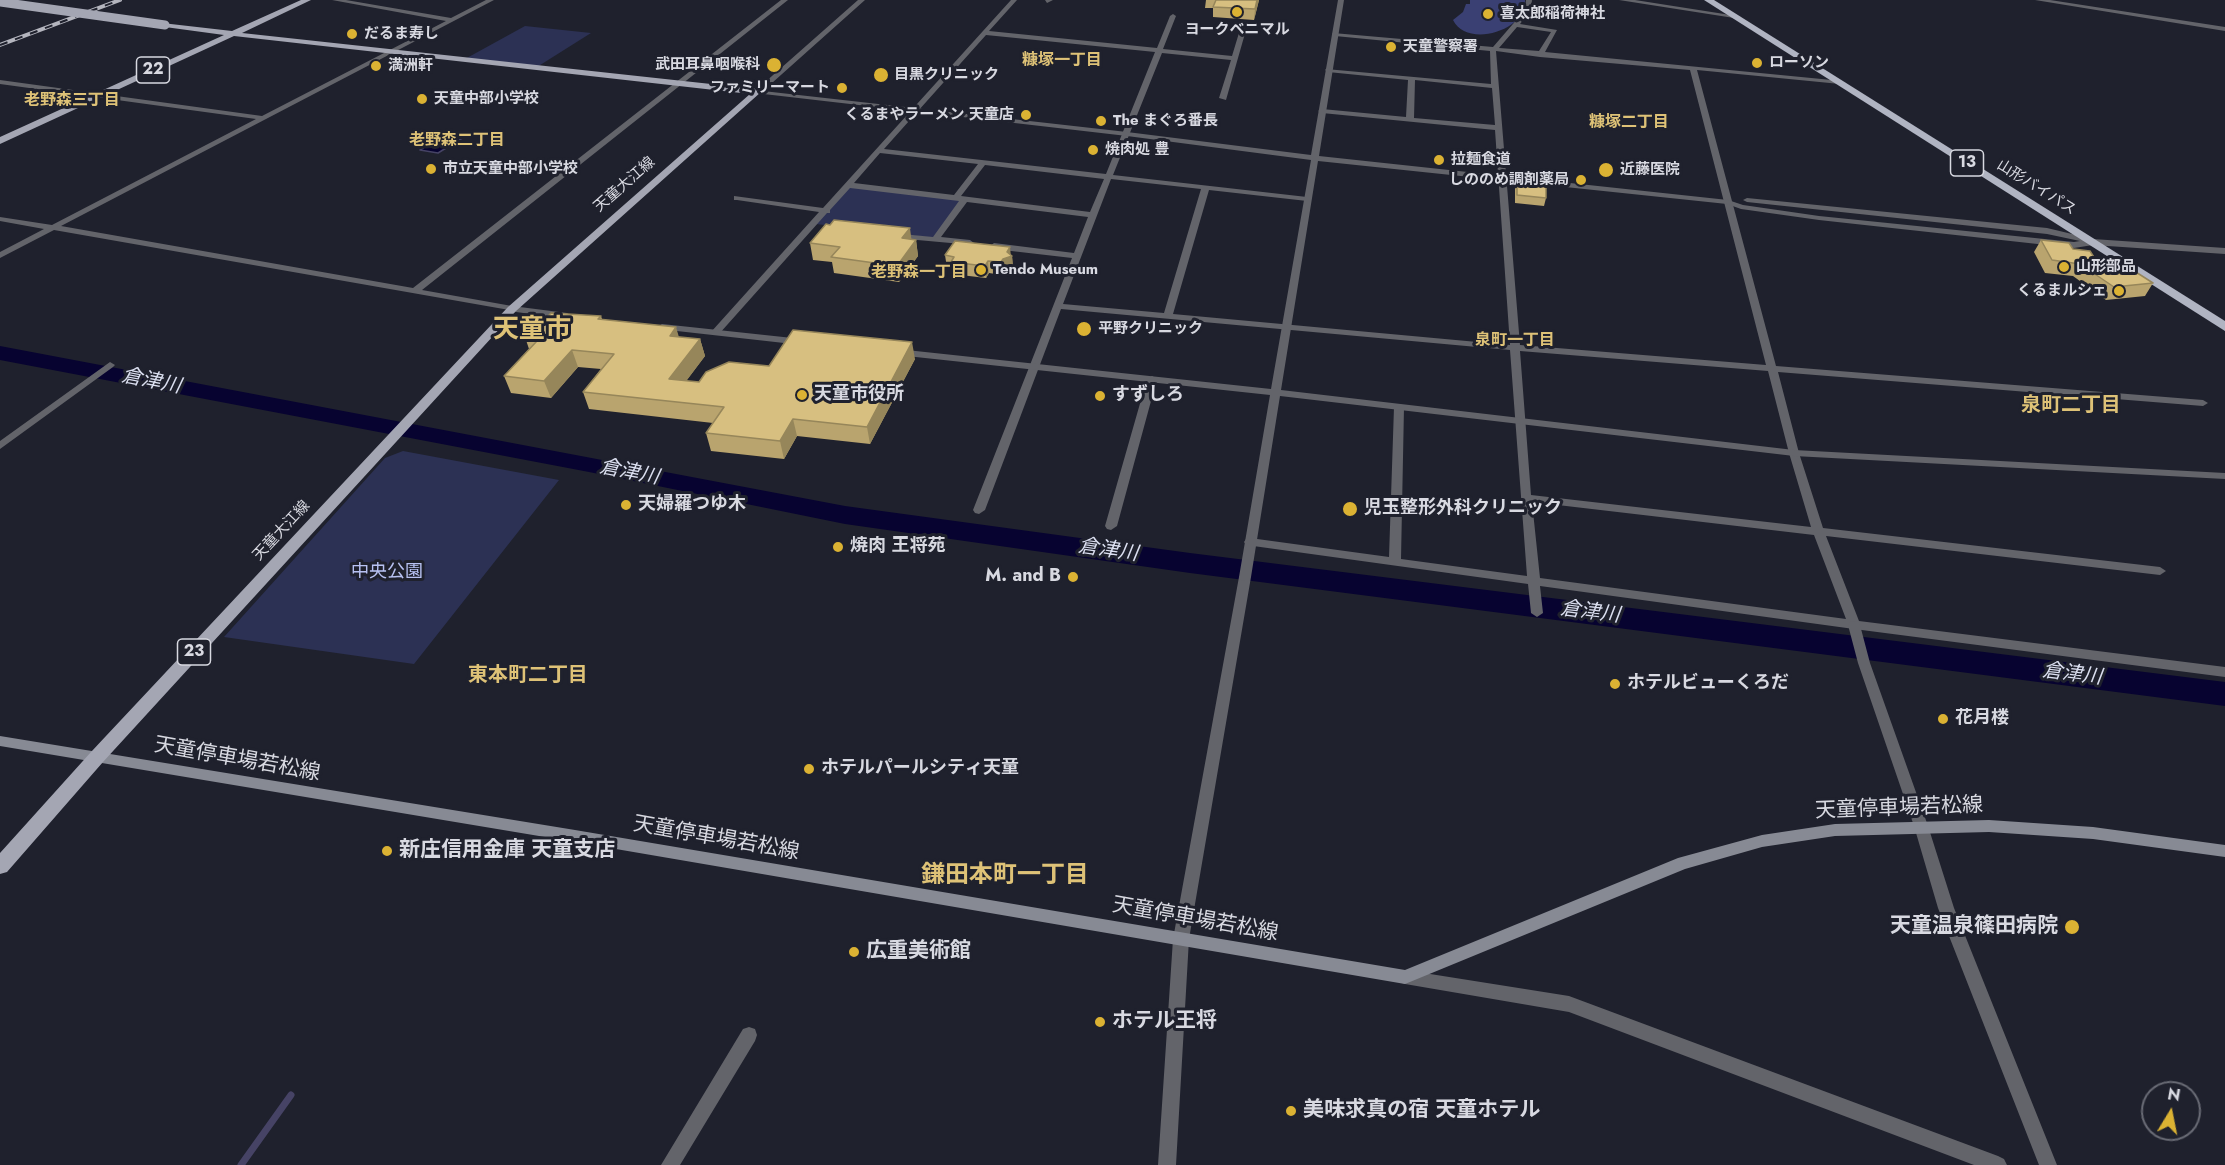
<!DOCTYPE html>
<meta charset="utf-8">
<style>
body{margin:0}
#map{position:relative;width:2225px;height:1165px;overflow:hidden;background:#1f212d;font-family:Jost,sans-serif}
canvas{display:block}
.north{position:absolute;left:2141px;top:1081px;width:60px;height:60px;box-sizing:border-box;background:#1f212d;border:2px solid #696b75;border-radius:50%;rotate:10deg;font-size:16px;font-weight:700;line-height:24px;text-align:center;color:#d8d9e1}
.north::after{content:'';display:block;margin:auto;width:21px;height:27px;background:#dbb233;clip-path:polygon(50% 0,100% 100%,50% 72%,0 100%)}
</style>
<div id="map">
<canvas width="2225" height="1165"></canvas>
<div class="north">N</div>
</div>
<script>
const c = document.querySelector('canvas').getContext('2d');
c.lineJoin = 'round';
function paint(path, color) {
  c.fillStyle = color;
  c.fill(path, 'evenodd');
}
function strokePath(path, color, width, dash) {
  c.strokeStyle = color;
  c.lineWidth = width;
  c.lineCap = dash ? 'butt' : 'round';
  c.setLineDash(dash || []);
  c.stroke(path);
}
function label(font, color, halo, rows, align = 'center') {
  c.font = font + ' Jost,"Noto Sans JP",sans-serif';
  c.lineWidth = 6;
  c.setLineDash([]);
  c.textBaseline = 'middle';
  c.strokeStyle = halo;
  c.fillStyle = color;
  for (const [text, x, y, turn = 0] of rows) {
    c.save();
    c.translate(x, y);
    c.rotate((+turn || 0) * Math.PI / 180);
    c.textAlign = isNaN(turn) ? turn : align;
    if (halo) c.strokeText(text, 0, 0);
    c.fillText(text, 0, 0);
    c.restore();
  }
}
const green = new Path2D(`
 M525,26l66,7 -54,34 -72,-8z
 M850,186l112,14 -27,38 -119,-14z
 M403,451l156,29 -145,184 -190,-27 161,-179z`);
const forest = new Path2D(`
 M1470,0h55c3,30 -58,49 -72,20l10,-8 3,-8h4z`);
const water = new Path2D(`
 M445,134l19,3 -26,16 -18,-3z`);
const stream = new Path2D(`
 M241,1165l50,-70`);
const river = new Path2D(`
 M0,346l845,160 345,47 1035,129v24l-1035,-133 -345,-49 -256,-52 -589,-112z`);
const minor = new Path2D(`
 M332,0h14l105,18 35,-18h8l-433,226 352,62 368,-288h7l-366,290 90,16 5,3 -2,2 -461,-81 -54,28v-6l44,-23 -44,-8v-4l52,8 204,-106 -256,-35v-4l262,36 184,-95z
 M1011,0h6l-28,31 168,17 13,-32 3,-2 3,2 -13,33 69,7 10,-33 3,-2 3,2 -22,77 -7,-2 12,-38 -69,-7 -49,122 194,22 4,2 -4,2 -98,-11 -36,124 337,31 -15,-215 -173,-17 -4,-2 4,-2 84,8 2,-37 -80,-8 -3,-2 1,-1 165,15 -1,-33 -155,-15 -3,-2 1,-1 160,14 32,-37 1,-10h6l-1,10 -11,14 37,6 -12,22 297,29 1,1 -3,2 -143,-14 79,296 427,34 5,3 -5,3 -425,-34 21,81 24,75 337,39 6,4 -6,4 -334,-39 33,85 366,46v10l-371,-48 -314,-43 3,27 -6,4 -6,-4 -3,-29 -282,-39 -2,-3 2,-3 4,-1 139,19 5,-150 5,-3 5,3 -3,152 126,17 -17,-226 -449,-41 -76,201 -6,4 -4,-1 -2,-3 99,-252 -78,-9 -4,-3 4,-3 80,10 14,-36 -121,-15 -26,35 29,3 4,3 -1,2 -78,-7 -4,-3 1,-2 41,4 26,-36 -109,-13 -20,22v3h-3l-108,121 -3,1 -5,-3 108,-120 -82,-12h-3v-4l89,12zM1517,27l34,5 -12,19 -40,-3zM986,35l169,17 -49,122 -222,-25zM1496,51l44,6 150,13 76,295 -246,-20zM1415,80l77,8 3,37 -81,-7zM880,153l98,11 -24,31 -100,-12zM985,165l119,14 -14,33 -129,-16zM1111,179l90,10 -37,124 -101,-9zM1520,351l248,20 21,82 22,74 -280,-32zM1532,502l282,33 32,84 -306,-41z
 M1045,0h8l-6,3z
 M1619,0h16l102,16 -3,2z
 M110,362l5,3 -2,2 -113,82v-8z
 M1152,376l5,3 -40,147 -6,4 -4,-1 -2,-3 42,-147z
 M1245,573l6,4 -62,362 -13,226h-18l15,-226 66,-362z
 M1405,970l164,26 429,160 6,3 3,6h-33l-405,-153 -164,-28 -6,-2 -2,-5 2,-5z
 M749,1027l6,2 2,6 -2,6 -75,124h-19l82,-136z`);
const tertiary = new Path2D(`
 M858,0h7l-102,91 364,41 184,23 27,-155h6l-25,156 409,44 15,5 76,11 255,26 6,-1 -33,-7 -300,-32 -4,-2 4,-2 300,30 46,11 132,9v6l-132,-9 -19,3 -255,-28 -78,-11 -14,-5 -409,-43 -37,229 513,60 431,23v6l-431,-23 -514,-60 -29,181 -6,4 -4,-1 -2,-3 31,-182 -373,-40 -5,-3 5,-3 374,40 40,-229 -184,-24 -372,-43v-2z
 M2035,0h15l175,27v4z
 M512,306l55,7 5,3 -5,3 -58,-8 -2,-2z
 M662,324l140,15 5,3 -5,3 -143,-16 -2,-2z
 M1854,621l4,1 2,3 10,38 58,163 26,82 103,257h-18l-101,-257 -24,-82 -56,-163 -10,-38 2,-3z`);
const secondary = new Path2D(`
 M0,736l575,94 830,140 273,-112 84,-23 73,-11 154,-4 104,7 132,18v12l-132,-18 -104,-7 -154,4 -73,11 -77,22 -280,115 -830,-142 -575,-96z`);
const primary = new Path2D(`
 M301,0h10l-69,33 515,56 4,3 -245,219 -413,451 -96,110 -7,2v-21l91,-101 417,-445 242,-213 -516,-58 -234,108v-7l224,-102 -59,-8h-3v-4l70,8z`);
const trunk = new Path2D(`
 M1704,0h10l511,321v10z`);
const rail = new Path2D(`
 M0,45l120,-45`);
const primaryBridge = new Path2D(`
 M0,2l165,23`);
const wall = new Path2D(`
 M1206,0h53l-5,20 -41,-3v-9h-8z
 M1517,178l29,20 -2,8 -29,-3v-17z
 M911,240h5l2,16 -19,26 -65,-9 -2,-11 -19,-2 -3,-17z
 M2041,240l61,30 51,13 -8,13 -39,4 -33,-24 -28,-3 -11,-21z
 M945,255h65l2,1 1,12 -9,3 -2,4 -13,-2 -3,5 -34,-4 -1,-6h-4z
 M601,316l1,3 77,18 21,2 5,17 -19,25 13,1 70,-16 146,-7 -45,85 -73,-8 -13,23 -73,-8 -5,-18 7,-10 -124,-14 -6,-17 18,-23 -23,-2 -27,31 -40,-5 -7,-17 25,-27 -3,-9z`);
const shadedWall = new Path2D(`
 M1257,0h2l-5,20 1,-11z
 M910,228l2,16 -10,-6z
 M916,240l2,16 -19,26 -2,-16z
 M1010,247l1,10 1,-1 1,12 -9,3 -2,4 -1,-13z
 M988,261l1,12 -3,5 -1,-12z
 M676,327l5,17 -11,-8z
 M700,339l5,17 -30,40 -6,-17z
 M912,342l3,17 -45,85 -3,-17z
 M572,350l6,17 -27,31 -7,-17z
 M793,419l4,17 -13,23 -4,-18z`);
const building = new Path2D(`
 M1216,0h41l-2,9 -42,-2z
 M1517,178l29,3v17l-29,-3z
 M834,220l76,8 -8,10 14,2 -19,26 -66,-9 9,-10 -30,-4 16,-19 4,1z
 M2041,240l28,3 4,6 17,2 12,19 26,-3 25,16 -39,4 -34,-23 -28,-4z
 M955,241l55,6 -3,5 5,4 -9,3 -2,3 -13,-1 -3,5 -34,-4 3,-5 -9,-2z
 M551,313l50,3 -3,3 78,8 -6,9 30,3 -31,40 30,3 7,-10 23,-10 40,4 24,-36 119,12 -45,85 -74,-8 -13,22 -74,-8 18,-26 -141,-15 31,-38 -42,-4 -28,31 -40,-5 33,-35 -11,-1z`);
const markers = [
 [1237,12,6,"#dbb233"],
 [1488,14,6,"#dbb233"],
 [352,34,6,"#dbb233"],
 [1391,47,6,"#dbb233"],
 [1757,63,6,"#dbb233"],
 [774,65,8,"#dbb233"],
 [376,66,6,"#dbb233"],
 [881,75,8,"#dbb233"],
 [842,88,6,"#dbb233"],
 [422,99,6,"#dbb233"],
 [1026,115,6,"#dbb233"],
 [1101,121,6,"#dbb233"],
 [1093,150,6,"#dbb233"],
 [1439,160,6,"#dbb233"],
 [431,169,6,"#dbb233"],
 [1606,170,8,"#dbb233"],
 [1581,180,6,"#dbb233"],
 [2064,267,6,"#dbb233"],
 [981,270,6,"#dbb233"],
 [2119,291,6,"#dbb233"],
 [1084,329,8,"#dbb233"],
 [802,395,6,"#dbb233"],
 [1100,396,6,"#dbb233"],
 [626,505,6,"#dbb233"],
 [1350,509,8,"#dbb233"],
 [838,547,6,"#dbb233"],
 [1073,577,6,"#dbb233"],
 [1615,684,6,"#dbb233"],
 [1943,719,6,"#dbb233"],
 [809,769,6,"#dbb233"],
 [387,851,6,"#dbb233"],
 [2072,927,8,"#dbb233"],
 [854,952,6,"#dbb233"],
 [1100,1022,6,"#dbb233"],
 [1291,1111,6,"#dbb233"]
];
const farPoinames = [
 ["喜太郎稲荷神社",1500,14],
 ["ヨークベニマル",1237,30,"center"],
 ["だるま寿し",364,34],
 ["天童警察署",1403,47],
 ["ローソン",1769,63],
 ["武田耳鼻咽喉科",760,65,"right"],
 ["満洲軒",388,66],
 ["目黒クリニック",894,75],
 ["ファミリーマート",830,88,"right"],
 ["天童中部小学校",434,99],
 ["くるまやラーメン 天童店",1014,115,"right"],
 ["The まぐろ番長",1113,121],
 ["焼肉処 豊",1105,150],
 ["拉麺食道",1451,160],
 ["市立天童中部小学校",443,169],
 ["近藤医院",1620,170],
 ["しののめ調剤薬局",1569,180,"right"],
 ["山形部品",2076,267],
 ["Tendo Museum",993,270],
 ["くるまルシェ",2107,291,"right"],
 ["平野クリニック",1098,329]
];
const farStreetnames = [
 ["天童大江線",625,185,-41],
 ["山形バイパス",2036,188,32],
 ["天童大江線",282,531,-47]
];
const farNeighbourhoodnames = [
 ["糠塚一丁目",1062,61],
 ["老野森三丁目",72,101],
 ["糠塚二丁目",1629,123],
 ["老野森二丁目",457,141],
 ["老野森一丁目",919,273],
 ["泉町一丁目",1515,341]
];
const shields = [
 [153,70,33],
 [1967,163,33],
 [194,652,33]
];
const shieldNames = [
 ["22",153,70],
 ["13",1967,163],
 ["23",194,652]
];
const poiNames = [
 ["天童市役所",814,395],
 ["すずしろ",1112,396],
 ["天婦羅つゆ木",638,505],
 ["児玉整形外科クリニック",1364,509],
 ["焼肉 王将苑",850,547],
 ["M. and B",1061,577,"right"],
 ["ホテルビューくろだ",1627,684],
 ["花月楼",1955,719],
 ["ホテルパールシティ天童",821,769]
];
const parkNames = [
 ["中央公園",387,573]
];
const waterNames = [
 ["倉津川",151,382,11],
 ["倉津川",629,473,11],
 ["倉津川",1108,551,8],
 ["倉津川",1590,613,7],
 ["倉津川",2072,675,7]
];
const neighbourhoodNames = [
 ["泉町二丁目",2071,406],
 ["東本町二丁目",528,676]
];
const nearStreetnames = [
 ["天童停車場若松線",237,760,10],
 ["天童停車場若松線",1899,809,-2],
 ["天童停車場若松線",716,839,10],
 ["天童停車場若松線",1195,920,10]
];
const nearPoinames = [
 ["新庄信用金庫 天童支店",399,851],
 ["天童温泉篠田病院",2058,927,"right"],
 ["広重美術館",866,952],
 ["ホテル王将",1112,1022],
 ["美味求真の宿 天童ホテル",1303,1111]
];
const nearNeighbourhoodnames = [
 ["鎌田本町一丁目",1005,876]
];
const farTownnames = [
 ["天童市",532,331]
];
paint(green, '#2c3154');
paint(forest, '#3a4073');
paint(water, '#070330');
strokePath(water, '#464365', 1.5);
strokePath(stream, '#464365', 7);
paint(river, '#070330');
paint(minor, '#63646a');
paint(tertiary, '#63646a');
paint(secondary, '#878a94');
paint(primary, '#a4a6b3');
paint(trunk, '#b0b4c2');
strokePath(rail, '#b4b5be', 4);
strokePath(rail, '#1f212d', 2, [8]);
strokePath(primaryBridge, '#a4a6b3', 9);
paint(wall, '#b9a46e');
paint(shadedWall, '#96865a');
paint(building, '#d7bf80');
strokePath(building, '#96865a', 1.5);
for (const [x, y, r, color] of markers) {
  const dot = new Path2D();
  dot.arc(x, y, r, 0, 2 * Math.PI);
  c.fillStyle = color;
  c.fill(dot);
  strokePath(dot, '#1f212d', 2);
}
label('bold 15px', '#d8d9e1', '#1f212d', farPoinames, 'left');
label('15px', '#d8d9e1', '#1f212d', farStreetnames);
label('bold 16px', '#dec277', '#1f212d', farNeighbourhoodnames);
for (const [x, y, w] of shields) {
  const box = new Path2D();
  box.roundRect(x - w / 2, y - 13, w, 26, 4.5);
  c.fillStyle = '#1f212d';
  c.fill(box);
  strokePath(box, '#d8d9e1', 1.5);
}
label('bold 16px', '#d8d9e1', null, shieldNames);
label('bold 18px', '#d8d9e1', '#1f212d', poiNames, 'left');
label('18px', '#b7c1f1', '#1f212d', parkNames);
label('italic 20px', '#dbdff0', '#1f212d', waterNames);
label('bold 20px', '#dec277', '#1f212d', neighbourhoodNames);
label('21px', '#d8d9e1', '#1f212d', nearStreetnames);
label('bold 21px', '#d8d9e1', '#1f212d', nearPoinames, 'left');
label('bold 24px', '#dec277', '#1f212d', nearNeighbourhoodnames);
label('bold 26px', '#dec277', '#1f212d', farTownnames);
</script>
